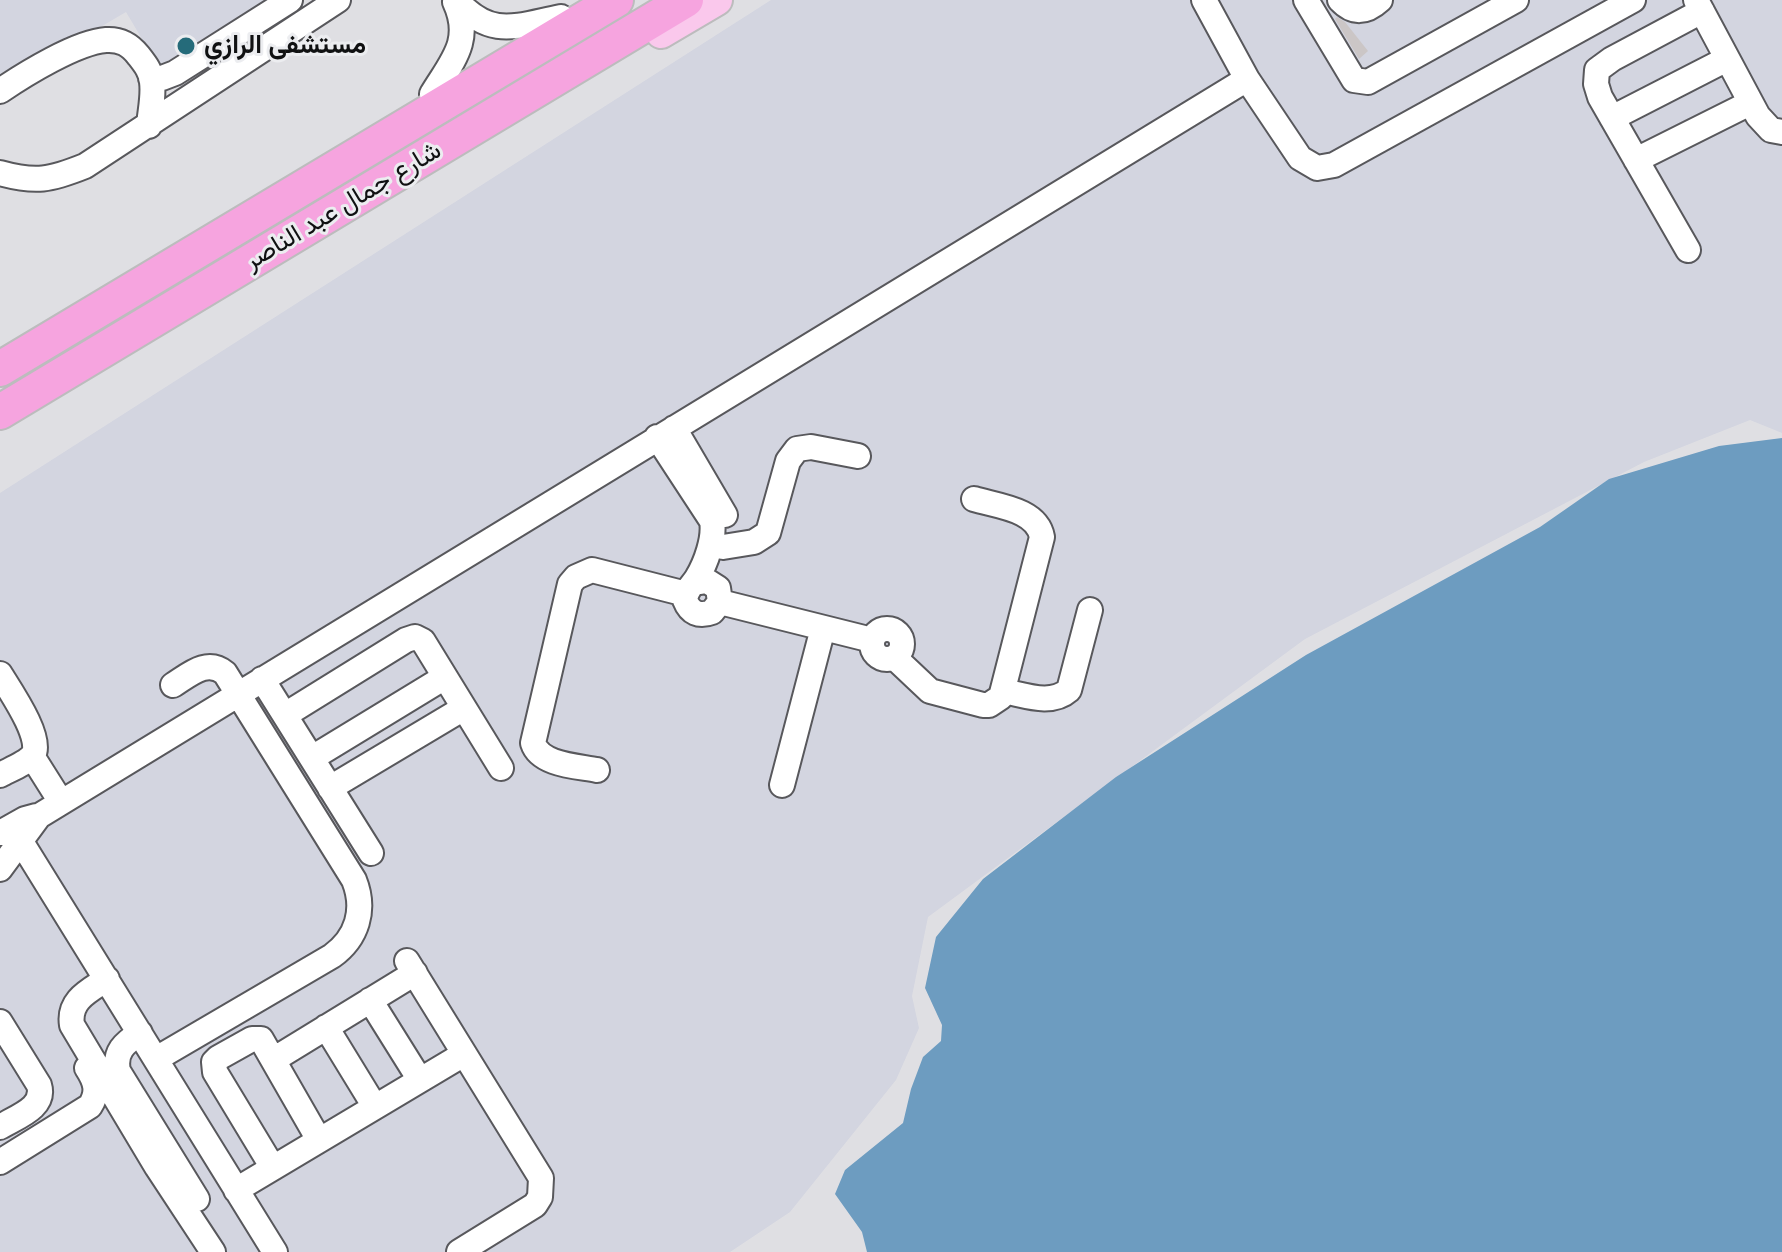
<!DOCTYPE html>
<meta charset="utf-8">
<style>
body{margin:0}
canvas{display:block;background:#dfdfe3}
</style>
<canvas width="1782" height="1252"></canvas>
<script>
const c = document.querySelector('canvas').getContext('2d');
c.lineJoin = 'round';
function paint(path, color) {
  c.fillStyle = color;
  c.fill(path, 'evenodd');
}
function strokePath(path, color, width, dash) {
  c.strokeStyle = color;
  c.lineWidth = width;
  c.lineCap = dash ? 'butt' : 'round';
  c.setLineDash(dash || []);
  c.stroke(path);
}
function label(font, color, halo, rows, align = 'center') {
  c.font = font + ' Karla,Vazirmatn,sans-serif';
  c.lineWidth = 6;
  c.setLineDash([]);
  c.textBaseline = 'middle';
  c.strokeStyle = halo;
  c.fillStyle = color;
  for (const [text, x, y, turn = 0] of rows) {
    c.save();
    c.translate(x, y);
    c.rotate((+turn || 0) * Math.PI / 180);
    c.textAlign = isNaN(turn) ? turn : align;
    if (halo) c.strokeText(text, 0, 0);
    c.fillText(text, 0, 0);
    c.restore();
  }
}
const built = new Path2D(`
 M0,0h303l-136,81 -41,-69 -126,74z
 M771,0h1011v433l-32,-13 -106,42 -339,177 -377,278 -16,79 7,32 -23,52 -106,132 -60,40h-730v-759z`);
const water = new Path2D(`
 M1782,438v814h-915l-5,-20 -27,-38 10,-24 58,-47 8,-34 12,-32 18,-16 1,-16 -17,-37 11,-51 47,-58 133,-102 190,-122 234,-128 69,-48 110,-33z`);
const building = new Path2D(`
 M1337,17l8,5 23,29 -9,8 -24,-40z`);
const minor = new Path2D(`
 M456,0c35,39 59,26 105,17
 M1204,0l43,79 53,79 17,10 17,-3 299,-165
 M1306,0l48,80 14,2 148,-82
 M1340,0c13,14 26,13 40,0
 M1696,0l62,116 13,14 11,2
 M151,78h11l13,-5 115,-73
 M0,91c25,-17 77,-49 106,-51 15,-1 24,5 32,15 7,9 13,16 14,27 2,14 -2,30 -3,44
 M432,94c20,-33 41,-53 23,-92
 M1612,118l115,-59
 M1636,160l114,-57
 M0,173c36,10 50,7 85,-7l253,-166
 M1688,250l-88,-153 -4,-13 1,-14 15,-11 90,-48
 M674,428l51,87
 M657,437l55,84c3,17 -6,42 -15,57 -5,8 -11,11 -12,22 5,13 14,17 27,12l8,-10 -2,-14 -11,-7 -13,2
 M723,547l31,-5 14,-9 20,-72 9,-12 14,-2 47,9
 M720,602l152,38
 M872 644a15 15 0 1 1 30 0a15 15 0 1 1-30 0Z
 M895,658l35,33 53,14h6l12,-8 41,-160c-5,-28 -45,-31 -68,-38
 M0,674c9,15 44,65 33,81 -6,8 -24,15 -33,20
 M262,679l109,174
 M1003,691c22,4 48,15 66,-1l21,-80
 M285,715l121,-75 9,-3 8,4 78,127
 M32,756l29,46
 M312,758l133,-81
 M597,770c-20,-4 -57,-5 -64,-27l37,-159 6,-7 16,-7 94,24
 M782,785l41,-157
 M330,788l134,-80
 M0,833l25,-14 11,-3
 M20,840l255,412
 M0,869l39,-53 1208,-737
 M407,961l134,217 -1,19 -5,8 -76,47
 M107,979c-18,12 -39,21 -35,46l85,142 56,85
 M370,1000l50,80
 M0,1022l39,63c7,23 -23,32 -39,42
 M326,1027l49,80
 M140,1033c-16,10 -26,19 -22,38l79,128
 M156,1059l176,-103c25,-18 34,-46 22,-76l-129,-207c-18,-15 -36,2 -52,12
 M273,1060l142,-87
 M0,1162l90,-56c9,-14 6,-24 -3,-38
 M273,1168l-58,-96 -1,-10 4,-4 34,-19h9l58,101
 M236,1190l228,-136`);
const major = new Path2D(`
 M661,33l56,-33`);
const highway = new Path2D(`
 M0,369l616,-369
 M0,412l686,-412`);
const markers = [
 [186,46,10,"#256b7a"]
];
const poiNames = [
 ["مستشفى الرازي",204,46]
];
const streetNames = [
 ["شارع جمال عبد الناصر",343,206,-31]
];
paint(built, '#d3d5e0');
paint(water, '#6d9cc0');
paint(building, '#cbc6c6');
strokePath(minor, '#58585c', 28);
strokePath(major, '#bcbcbd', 34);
strokePath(highway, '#bcbcbd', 38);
strokePath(minor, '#fff', 24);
strokePath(major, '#fac8ec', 30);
strokePath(highway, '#f6a4df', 34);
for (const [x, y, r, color] of markers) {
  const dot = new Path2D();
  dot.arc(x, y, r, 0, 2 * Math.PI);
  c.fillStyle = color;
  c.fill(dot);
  strokePath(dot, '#ecedf0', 3);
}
label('bold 26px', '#101112', '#ecedf0', poiNames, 'left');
label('26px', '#101112', '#ecedf0', streetNames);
</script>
